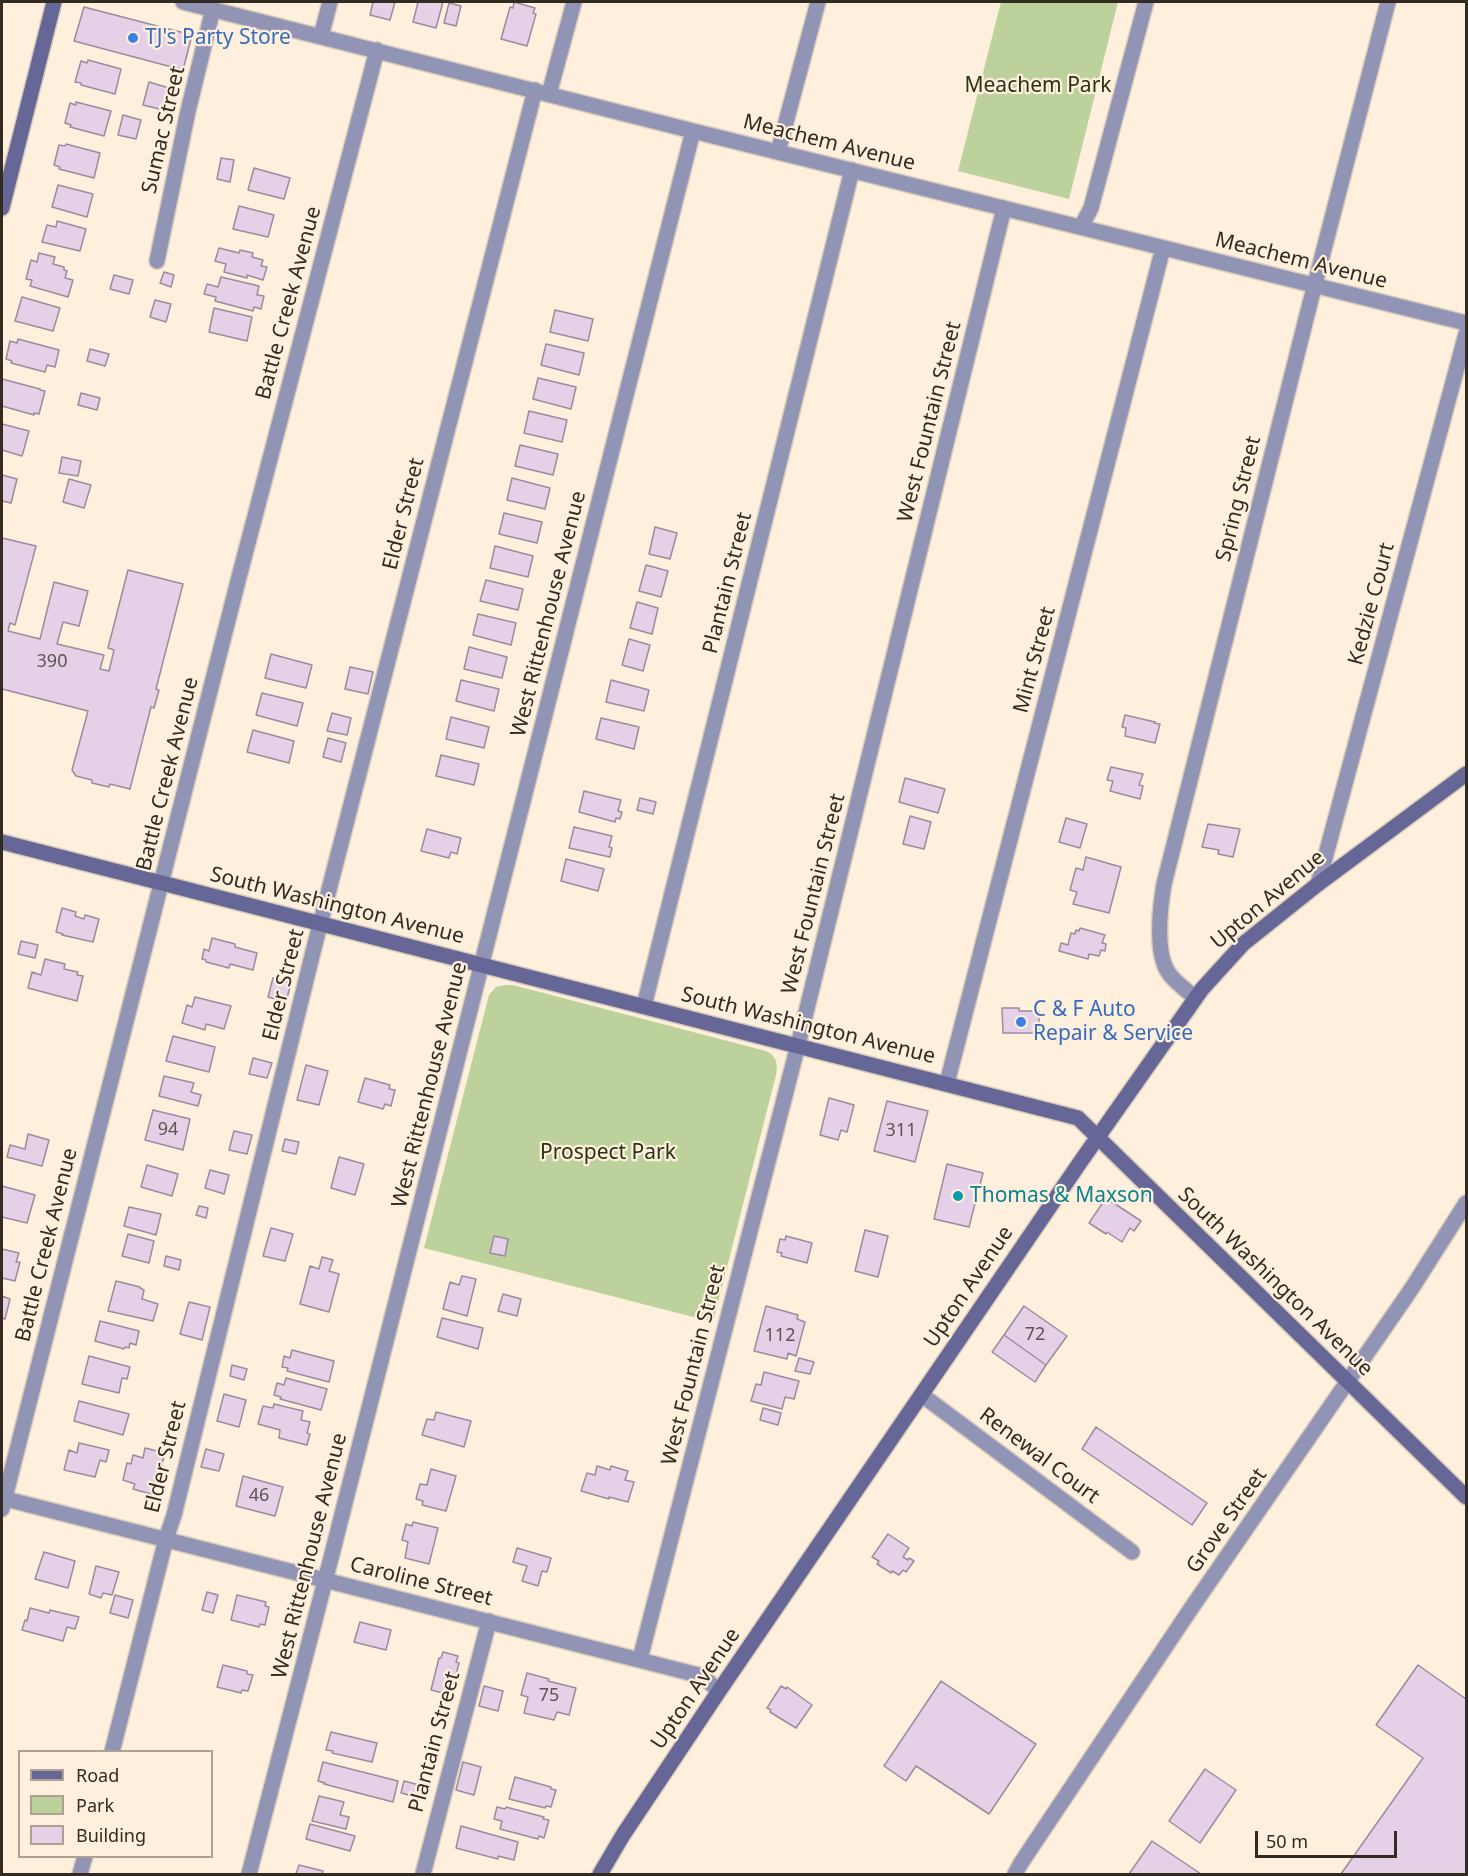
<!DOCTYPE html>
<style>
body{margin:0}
#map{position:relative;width:1468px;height:1876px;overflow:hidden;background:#fef0dd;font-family:"Noto Sans",sans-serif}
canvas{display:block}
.frame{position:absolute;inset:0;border:3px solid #312b22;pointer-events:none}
.legend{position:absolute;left:18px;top:1750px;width:195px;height:108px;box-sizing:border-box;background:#fef0dd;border:2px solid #aca192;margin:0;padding:8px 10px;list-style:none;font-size:18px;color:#312b22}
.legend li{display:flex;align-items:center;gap:12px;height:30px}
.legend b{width:30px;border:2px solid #aca192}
.scale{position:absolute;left:1255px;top:1831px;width:142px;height:27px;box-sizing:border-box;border:3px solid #312b22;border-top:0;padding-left:8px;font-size:18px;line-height:21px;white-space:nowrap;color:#312b22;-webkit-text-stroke:4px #fef0dd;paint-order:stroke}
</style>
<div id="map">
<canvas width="1468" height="1876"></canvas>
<div class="frame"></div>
<ul class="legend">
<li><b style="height:8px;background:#666797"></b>Road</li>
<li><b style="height:16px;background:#bdd19c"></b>Park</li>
<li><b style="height:16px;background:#e5d1e7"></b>Building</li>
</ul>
<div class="scale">50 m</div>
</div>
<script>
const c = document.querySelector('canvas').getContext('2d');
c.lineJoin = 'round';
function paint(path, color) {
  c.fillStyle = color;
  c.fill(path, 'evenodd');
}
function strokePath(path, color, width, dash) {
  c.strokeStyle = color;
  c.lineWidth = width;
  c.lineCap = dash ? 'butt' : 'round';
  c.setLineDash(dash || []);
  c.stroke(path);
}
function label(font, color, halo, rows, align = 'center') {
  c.font = font + ' "Noto Sans",sans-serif';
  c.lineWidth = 4.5;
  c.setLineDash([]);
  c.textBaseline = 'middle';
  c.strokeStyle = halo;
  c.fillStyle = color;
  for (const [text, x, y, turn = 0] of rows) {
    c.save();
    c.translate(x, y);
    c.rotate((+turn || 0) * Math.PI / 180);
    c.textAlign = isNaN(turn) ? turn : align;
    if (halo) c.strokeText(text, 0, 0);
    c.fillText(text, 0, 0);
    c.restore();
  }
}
const green = new Path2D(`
 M1001,2h117l-49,197 -111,-28z
 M506,985h7l253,66c11,5 12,13 10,24l-63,247 -289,-74 65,-253 7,-8z`);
const building = new Path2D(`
 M373,2h22l-5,18 -20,-5z
 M418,2h25l-7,26 -23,-6z
 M514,2l21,6 -2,5 3,1 -9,32 -26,-7 9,-32 3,1z
 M449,3l12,3 -5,20 -12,-3z
 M84,7l108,28 -9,35 -109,-29z
 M88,60l33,9 -6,25 -34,-9v-2l-6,-1 6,-21 6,2z
 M149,82l20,6 -6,22 -20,-5z
 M76,102l35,9 -7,25 -34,-9 1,-2 -6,-2 5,-20 6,2z
 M123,115l18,5 -5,19 -18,-4z
 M66,144l34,9 -6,25 -35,-9 1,-2 -6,-2 5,-20 6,1z
 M221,158l13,2 -4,22 -13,-3z
 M254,168l36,10 -6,21 -36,-9z
 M58,185l35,9 -6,23 -35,-10z
 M239,206l35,9 -6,22 -35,-8z
 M57,221l29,8 -6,22 -38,-9 5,-17 9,2z
 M219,248l20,5 1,-3 13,3 -1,4 11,3 -2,6 6,1 -4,13 -16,-5v3l-23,-6 2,-8 -11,-3z
 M39,253l16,4 -2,7 11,3v3l3,1 -2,7 8,2 -5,17 -38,-11 2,-6 -6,-1 5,-19 6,2z
 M164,272l10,3 -3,12 -11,-4z
 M114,275l19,5 -4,14 -19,-5z
 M221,277l38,9 -2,9 7,1 -3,13 -7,-2 -1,4 -38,-10 1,-4 -12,-3 3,-10 11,3z
 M22,297l38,11 -7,23 -38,-10z
 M155,300l16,4 -5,18 -16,-5z
 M214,308l38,9 -5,24 -38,-9z
 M555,310l38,9 -5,22 -38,-9z
 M18,339l41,11 -4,17 -8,-2 -2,7 -34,-9 1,-2 -6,-2 4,-18 7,2z
 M546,344l38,9 -5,22 -38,-10z
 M90,349l19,5 -4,12 -18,-5z
 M538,378l38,9 -5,22 -38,-10z
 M2,379l38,10v1l5,1 -6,23 -5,-1v2l-32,-9z
 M81,393l19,5 -3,12 -19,-5z
 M529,411l38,9 -5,22 -38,-9z
 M2,424l27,7 -7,25 -20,-6z
 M520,445l38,9 -5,21 -38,-9z
 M62,457l19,4 -3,15 -19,-3z
 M2,475l15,4 -6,24 -9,-2z
 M512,478l38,10 -5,21 -38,-9z
 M69,479l22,6 -7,23 -21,-6z
 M504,513l38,9 -5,21 -38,-9z
 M655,527l22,6 -7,26 -21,-5z
 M2,538l34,8 -21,79 -5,-2 -2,8 32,8 14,-57 34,9 -9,35 -16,-4 -6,22 47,11 -4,14 9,2 5,-21 -6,-2 20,-78 55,14 -27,105 3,1 -5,18 -3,-1 -21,82 -20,-5 -1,3 -17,-4v-3l-16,-4 -4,-6 16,-59 -86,-22z
 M495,546l38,10 -5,21 -38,-9z
 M646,565l22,6 -7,26 -22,-6z
 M486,580l37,9 -5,21 -38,-9z
 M637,602l21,6 -6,26 -22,-6z
 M478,614l38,9 -5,22 -38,-10z
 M629,639l21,6 -7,26 -21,-6z
 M469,647l38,10 -5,21 -38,-9z
 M271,654l41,11 -6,23 -41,-10z
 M350,667l23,5 -5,22 -23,-5z
 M461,680l38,9 -5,22 -38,-10z
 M611,680l38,10 -5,21 -38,-9z
 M262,693l41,10 -6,23 -41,-11z
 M332,713l19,5 -4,17 -20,-4z
 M1125,715l30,7 -1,1 6,1 -5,19 -30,-7 1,-8 -4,-1z
 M451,717l38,10 -5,21 -38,-9z
 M601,718l38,9 -5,22 -38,-10z
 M253,730l41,11 -5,22 -42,-11z
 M328,738l18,5 -5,19 -18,-5z
 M441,755l38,9 -5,21 -38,-9z
 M1111,767l32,7 -4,11 4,1 -3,13 -30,-8 3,-10 -6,-1z
 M905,778l40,11 -7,24 -39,-11z
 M584,791l37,9 -3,11 4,1 -2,7 -4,-1 -1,4 -36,-10z
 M640,798l16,4 -3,12 -16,-4z
 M910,816l21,6 -7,27 -21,-5z
 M1066,818l21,6 -7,24 -21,-6z
 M1208,824l32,5 -7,28 -15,-3 1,-4 -17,-3z
 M574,827l38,9 -3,11 3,1 -2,9 -41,-9z
 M427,829l34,9 -4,16 -6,-2 -2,6 -28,-7z
 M1086,857l35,10 -12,46 -36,-9 4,-12 -7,-2 6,-22 7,2z
 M566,859l38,10 -6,22 -37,-10z
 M62,908l14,4 -1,4 9,3 1,-4 14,4 -6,23 -31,-7 1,-1 -7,-2z
 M1080,928l25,7 -3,8 4,1 -1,7 -4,-1 -2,6 -10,-2 -1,5 -29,-8 2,-8 7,2 3,-12 4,1 1,-4 3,1z
 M212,938l23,6v3l22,6 -4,17 -23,-6 -1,4 -23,-6v-2l-4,-1 2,-10 5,2z
 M21,941l17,4 -3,13 -17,-4z
 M45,959l20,5 -1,5 14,3 -1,3 6,1 -6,25 -49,-13 4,-16 9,3z
 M273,978l18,5 -5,19 -18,-5z
 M195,997l36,9 -7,23 -18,-5 -1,6 -23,-7 5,-18 5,2z
 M1002,1008h17v3h20v22h-36z
 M173,1036l42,11 -6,25 -43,-11z
 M253,1058l19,5 -5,15 -18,-4z
 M306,1065l22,6 -9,34 -22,-5z
 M164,1076l30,7 -3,9 10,3 -3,11 -39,-10z
 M365,1078l25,7 -1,4 6,1 -4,16 -6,-2 -2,5 -25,-7z
 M829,1098l25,7 -7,27 -6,-2 -3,10 -18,-5z
 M887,1101l41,10 -13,51 -41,-11z
 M153,1110l37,9 -7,31 -38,-10z
 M234,1131l18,4 -5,19 -18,-4z
 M28,1134l21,6 -7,26 -35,-9 3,-12 15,4z
 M285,1139l14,3 -3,12 -14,-3z
 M339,1157l25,7 -9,31 -24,-7z
 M947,1164l36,9 -14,54 -35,-8z
 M147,1165l31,9 -6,22 -31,-9z
 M210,1170l19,5 -5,19 -19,-6z
 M2,1186l33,9 -8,28 -25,-6z
 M1106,1198l35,23 -7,10 -4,-3 -8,14 -15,-10 -1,2 -17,-11z
 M199,1206l9,2 -2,10 -10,-3z
 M129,1207l32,7 -5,21 -32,-9z
 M271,1228l22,6 -8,27 -22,-5z
 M865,1230l23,6 -10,41 -23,-6z
 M128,1234l26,7 -5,22 -27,-7z
 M494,1236l14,3 -3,17 -15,-3z
 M786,1236l26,7 -5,20 -26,-7 1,-3 -5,-1 3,-13 5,1z
 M2,1249l17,4 -3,9h4l-5,19 -13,-3z
 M166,1256l15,4 -2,10 -15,-4z
 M322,1257l11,3 -4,11 10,3 -10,38 -29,-8 10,-38 9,3z
 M462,1276l14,3 -9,37 -24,-7 7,-27 9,3z
 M116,1281l24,6v1l4,2 -2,9 16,5 -5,17 -45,-10z
 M503,1294l18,5 -4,17 -19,-5z
 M2,1296l8,3 -5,20 -3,-1z
 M189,1302l21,5 -8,33 -22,-6z
 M766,1306l32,9 -1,4 8,3 -9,34 -8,-3 -1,6 -33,-8z
 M1024,1306l43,30 -21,29 -42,-30z
 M442,1318l41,10 -5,21 -41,-12z
 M100,1321l39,10 -3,14 -6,-2 -1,5 -4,-1 -1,2 -29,-8z
 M1004,1335l42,30 -11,17 -43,-30z
 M292,1350l42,11 -5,21 -42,-11 1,-3 -6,-1 2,-11 6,2z
 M89,1356l41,11 -3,12 -5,-1 -3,15 -37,-9z
 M799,1358l15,4 -4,12 -15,-3z
 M232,1365l15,4 -3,11 -14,-4z
 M764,1372l35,9 -5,18 -9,-2 -3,12 -31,-8 5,-17 5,1z
 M286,1378l41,11 -6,21 -41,-11 1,-2 -7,-2 3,-12 7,2z
 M224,1394l22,6 -7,27 -22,-6z
 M79,1401l50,13 -6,21 -49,-14z
 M274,1404l29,7 -2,9 9,2 -3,11 3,1 -3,11 -28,-7 1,-8 -22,-6 5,-18 10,2z
 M763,1408l18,5 -3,12 -18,-5z
 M436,1412l35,9 -7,26 -42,-12 5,-16 7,1z
 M1096,1427l111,76 -15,22 -110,-76z
 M79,1443l30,7 -3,12 -6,-2 -5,17 -31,-7 5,-20 8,3z
 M145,1448l20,5 -6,22 -3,-1 -5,20 -18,-5 2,-5 -12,-4 4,-17 4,1 2,-9 10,3z
 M206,1449l18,5 -5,17 -18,-4z
 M597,1466l13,4 1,-4 17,5 -3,9 9,2 -6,20 -19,-5v2l-28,-8 6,-18 8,2z
 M431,1469l25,7 -10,35 -24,-6 1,-4 -7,-2 4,-15 7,1z
 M243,1476l40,11 -8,29 -39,-10z
 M413,1522l25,6 -9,36 -24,-6 3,-16 -6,-2 4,-16 6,2z
 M888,1534l21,14 -6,9 5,3 1,-2 5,3 -8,11 -3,-2 -4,5 -7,-4 -1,2 -14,-9 2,-3 -7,-4z
 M517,1548l34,10 -4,14 -5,-1 -4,15 -16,-5 5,-15 -14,-4z
 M44,1552l31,9 -7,27 -33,-9z
 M96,1566l23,6 -7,23 -9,-2 -2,5 -12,-4z
 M207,1592l11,3 -5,18 -11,-3z
 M115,1595l18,5 -5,18 -18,-5z
 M237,1595l29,7 -1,4 4,1 -4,18 -5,-1 -1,3 -28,-7z
 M30,1608l19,5 1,-3 29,7 -4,12 -8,-2 -4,14 -41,-11 3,-10 2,1z
 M360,1622l31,8 -5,20 -32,-8z
 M443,1652l15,4 -2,6 3,1 -8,32 -20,-5 8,-32h2z
 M223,1665l24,6v3l6,1 -5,16 -6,-1 -1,3 -24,-6z
 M1418,1665l48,34v175h-125l82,-116 -47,-33z
 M527,1673l22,6 -1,2 28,7 -7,27 -12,-3 -3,8 -30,-7 4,-16 -7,-2z
 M941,1681l95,63 -47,70 -73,-48 -10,15 -22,-15z
 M484,1686l19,5 -5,20 -19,-5z
 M781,1686l5,3 1,-2 25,18 -16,23 -26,-16 1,-2 -4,-2z
 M331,1732l46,11 -5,19 -40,-9 1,-2 -7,-1z
 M323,1762l75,19 -5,21 -69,-18 1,-1 -7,-2z
 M463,1762l18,5 -7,28 -18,-5z
 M1205,1769l31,21 -36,53 -31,-22z
 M515,1777l36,10v2l5,1 -5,17 -5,-1 -1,2 -36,-9z
 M404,1781l23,6 -3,12 -23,-6z
 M319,1796l25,6 -4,13 9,2 -3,12 -34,-8z
 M497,1807l8,2 1,-2 38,10 -1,2 6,1 -5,18 -5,-2 -1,3 -38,-10 2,-8 -8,-2z
 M310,1824l45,12 -5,15 -44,-12z
 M461,1826l57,16 -4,18 -16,-4v3l-42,-11z
 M1152,1841l49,33h-72z
 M299,1865l24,6 -1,3h-26z`);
const street = new Path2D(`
 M183,2l510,129 773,192
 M321,36l9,-34
 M549,94l25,-92
 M778,152l40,-150
 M1081,227l10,-19 55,-206
 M157,261l31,-150 25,-102
 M1318,884l148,-550
 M1195,998c-8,-8 -21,-16 -27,-26 -13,-20 -8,-65 -4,-88l145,-577 79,-305
 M644,1006l208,-836
 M947,1083l216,-835
 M922,1395l210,157
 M2,1498l700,178 17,15
 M2,1509l236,-928 139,-531
 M640,1659l158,-614 206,-837
 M112,1752l54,-213 8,-24 140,-567 221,-858
 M80,1874l5,-18
 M249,1874l83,-320 361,-1423
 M423,1874l66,-253
 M1015,1874l6,-11 169,-253 222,-322 54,-85`);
const secondary = new Path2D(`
 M2,208l52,-206
 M2,842l1076,276 388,379
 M600,1874l23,-39 96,-144 362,-530 121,-172 41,-45 75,-60 148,-110`);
const markers = [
 [133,38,6,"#3f7fe0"],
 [1021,1022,6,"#3f7fe0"],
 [958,1196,6,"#0f9aa8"]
];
const numberNames = [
 ["390",52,662],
 ["94",168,1130],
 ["311",901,1131],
 ["72",1035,1335],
 ["112",780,1336],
 ["46",259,1496],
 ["75",549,1696]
];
const shopNames = [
 ["TJ's Party Store",145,38],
 ["C & F Auto",1033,1010],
 ["Repair & Service",1033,1034]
];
const parkNames = [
 ["Meachem Park",1038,86],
 ["Prospect Park",608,1153]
];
const streetNames = [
 ["Sumac Street",164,130,-77],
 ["Meachem Avenue",829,143,14],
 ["Meachem Avenue",1301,261,14],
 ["Battle Creek Avenue",289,303,-75],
 ["West Fountain Street",930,422,-76],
 ["Spring Street",1239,499,-76],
 ["Elder Street",404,514,-76],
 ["Plantain Street",728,583,-76],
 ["Kedzie Court",1372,604,-75],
 ["West Rittenhouse Avenue",549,614,-76],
 ["Mint Street",1035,660,-75],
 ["Battle Creek Avenue",168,774,-76],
 ["West Fountain Street",814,894,-76],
 ["Upton Avenue",1268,900,-40],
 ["South Washington Avenue",337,906,14],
 ["Elder Street",284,985,-76],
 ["South Washington Avenue",808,1026,14],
 ["West Rittenhouse Avenue",430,1085,-76],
 ["Battle Creek Avenue",47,1245,-76],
 ["South Washington Avenue",1275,1282,44],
 ["Upton Avenue",969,1287,-56],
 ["West Fountain Street",694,1365,-76],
 ["Renewal Court",1039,1456,37],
 ["Elder Street",166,1457,-76],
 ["Grove Street",1227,1521,-55],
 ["West Rittenhouse Avenue",310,1556,-76],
 ["Caroline Street",421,1582,14],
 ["Upton Avenue",696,1689,-56],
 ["Plantain Street",435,1742,-75]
];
const cultureNames = [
 ["Thomas & Maxson",970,1196]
];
paint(green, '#bdd19c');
paint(building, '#e5d1e7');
strokePath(building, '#9c8a9e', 1.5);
strokePath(street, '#d9cdbb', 18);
strokePath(secondary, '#d9cdbb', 18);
strokePath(street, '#9294b6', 15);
strokePath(secondary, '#666797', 15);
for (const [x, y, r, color] of markers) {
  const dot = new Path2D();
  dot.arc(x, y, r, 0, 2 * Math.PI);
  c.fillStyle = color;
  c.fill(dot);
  strokePath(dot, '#fef0dd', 2);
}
label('18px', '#5e5453', null, numberNames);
label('21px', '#366cbe', '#fef0dd', shopNames, 'left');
label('21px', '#283311', '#fef0dd', parkNames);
label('21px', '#312b22', '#fef0dd', streetNames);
label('21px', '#0d838f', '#fef0dd', cultureNames, 'left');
</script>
